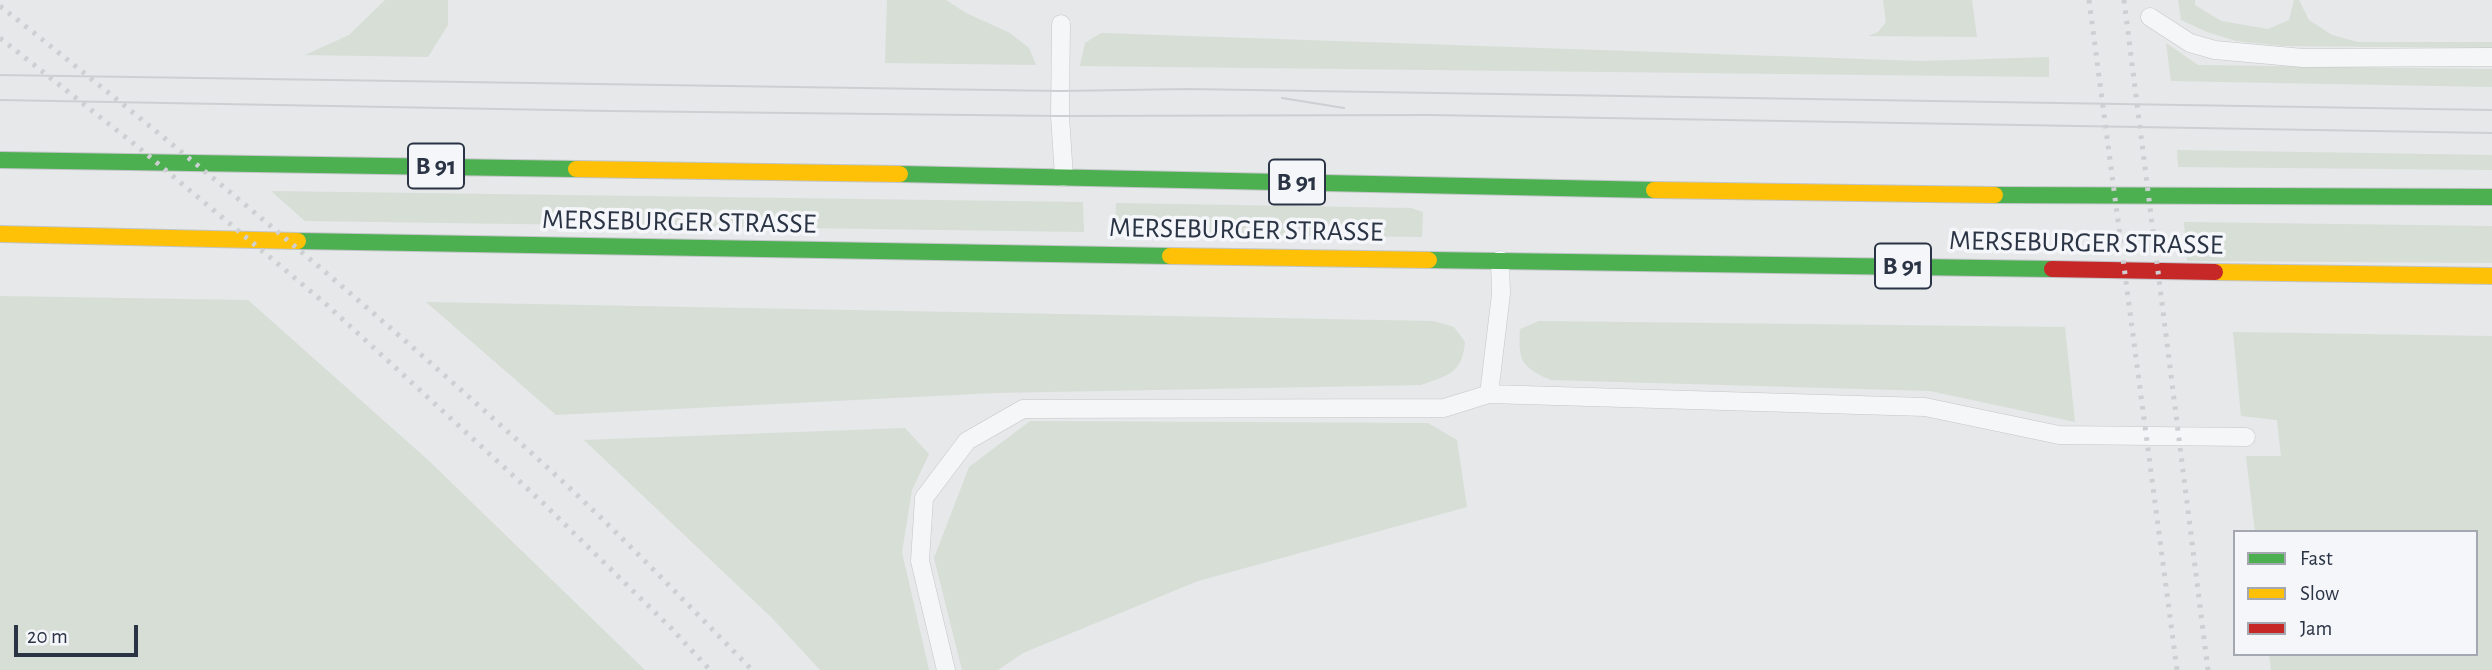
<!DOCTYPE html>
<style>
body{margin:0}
#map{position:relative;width:2492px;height:670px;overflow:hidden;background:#e6e8ea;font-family:"Alegreya Sans",sans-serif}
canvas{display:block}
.legend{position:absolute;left:2233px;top:530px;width:245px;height:126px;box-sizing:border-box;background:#f4f6f9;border:2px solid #a4a8b1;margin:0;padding:9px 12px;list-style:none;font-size:21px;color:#2b3445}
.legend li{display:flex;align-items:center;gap:14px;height:35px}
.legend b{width:35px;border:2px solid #a4a8b1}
.scale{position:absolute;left:14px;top:625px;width:124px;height:32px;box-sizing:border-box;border:4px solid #2b3445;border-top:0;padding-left:9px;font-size:21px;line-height:24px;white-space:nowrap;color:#2b3445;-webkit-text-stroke:5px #f4f6f9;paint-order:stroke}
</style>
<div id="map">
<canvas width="2492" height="670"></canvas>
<ul class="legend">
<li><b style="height:9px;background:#4caf50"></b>Fast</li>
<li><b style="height:9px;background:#ffc107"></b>Slow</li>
<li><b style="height:9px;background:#c62828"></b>Jam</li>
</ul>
<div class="scale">20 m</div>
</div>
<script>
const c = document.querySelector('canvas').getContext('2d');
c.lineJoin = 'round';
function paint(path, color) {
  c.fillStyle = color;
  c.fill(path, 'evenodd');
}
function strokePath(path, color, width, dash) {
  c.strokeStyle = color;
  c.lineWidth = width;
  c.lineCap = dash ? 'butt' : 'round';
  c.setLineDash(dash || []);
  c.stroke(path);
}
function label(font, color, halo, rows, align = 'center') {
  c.font = font + ' "Alegreya Sans",sans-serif';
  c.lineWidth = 7;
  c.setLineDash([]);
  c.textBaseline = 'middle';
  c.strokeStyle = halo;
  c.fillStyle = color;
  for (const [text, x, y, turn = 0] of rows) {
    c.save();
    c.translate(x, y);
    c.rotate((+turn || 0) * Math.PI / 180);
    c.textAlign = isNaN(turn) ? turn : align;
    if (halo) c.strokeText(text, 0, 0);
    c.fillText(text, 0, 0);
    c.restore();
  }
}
const green = new Path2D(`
 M385,0h63v25l-20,32 -123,-2 44,-20z
 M887,0h59l20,13 44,20 19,15 7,17 -151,-2z
 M1883,0h89l5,37 -109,-1 10,-4 8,-10z
 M2178,0h17v5l26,16 47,8 21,-9 5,-20h5l10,20 23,15 26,7h134v6l-209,-2 -47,-5 -29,-9 -26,-12z
 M1101,33l821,28 127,-4v20l-969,-11 5,-23z
 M2166,43l32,22 294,4v18l-321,-6z
 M2177,150l315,5v15l-314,-3z
 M271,191l812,11 1,30 -779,-11z
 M1116,203l295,5 12,4 -1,25 -307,-3z
 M2184,222l308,4v37l-305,-2z
 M0,296l248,4 180,160 217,210h-645z
 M426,302l1007,19 21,6 11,15c-3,32 -17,33 -44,43l-427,8 -438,22z
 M1539,321l526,6 10,95 -145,-31 -379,-11c-30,-13 -33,-19 -31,-51z
 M2233,332l259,4v334h-221l-2,-16h207v-122h-221l-9,-76h35l-4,-36 -36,-4z
 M1030,421l398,2 29,17 10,67 -269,74 -175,72 -25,17h-36l-28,-112 35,-91z
 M905,428l24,26 -17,36 -10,62 27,118h-109l-48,-52 -188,-178z`);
const lane = new Path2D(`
 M2150,17l40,26 25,7 88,8 189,-1
 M1061,24l-1,92 4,61
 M1489,394l12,-100 -1,-34
 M946,670l-26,-109 4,-63 43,-57 56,-32 421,-1 45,-14 436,13 134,28 187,2`);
const fast = new Path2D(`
 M0,160l576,9
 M900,174l754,16
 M1995,195l497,2
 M298,241l872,15
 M1429,260l623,9`);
const slow = new Path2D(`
 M576,169l324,5
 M1654,190l341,5
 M0,234l298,7
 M1170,256l259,4
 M2215,272l277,4`);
const jam = new Path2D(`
 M2052,269l163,3`);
const tram = new Path2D(`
 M0,75l1060,16 128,-2 1304,21
 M1282,98l62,10
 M0,100l609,11 451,5 370,-1 1062,18`);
const rail = new Path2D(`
 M2089,0l88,670
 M2124,0l84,670
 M0,6c192,152 380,308 561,474 66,61 128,126 191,190
 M0,38l138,109 189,158 215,197 128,125 40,43`);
const shields = [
 [436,166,56],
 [1297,182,56],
 [1903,266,56]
];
const shieldNames = [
 ["B 91",436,166],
 ["B 91",1297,182],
 ["B 91",1903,266]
];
const streetNames = [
 ["MERSEBURGER STRASSE",679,222,1],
 ["MERSEBURGER STRASSE",1246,230,1],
 ["MERSEBURGER STRASSE",2086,243,1]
];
paint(green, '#d6ded6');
strokePath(lane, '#c4c6c8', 19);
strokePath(fast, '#c2c5c8', 18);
strokePath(slow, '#c2c5c8', 18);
strokePath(jam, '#c2c5c8', 18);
strokePath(lane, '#f5f6f7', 18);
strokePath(fast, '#4caf50', 16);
strokePath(slow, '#ffc107', 16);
strokePath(jam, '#c62828', 16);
strokePath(tram, '#cecfd2', 2);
strokePath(rail, '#cecfd2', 5, [3.5, 7]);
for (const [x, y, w] of shields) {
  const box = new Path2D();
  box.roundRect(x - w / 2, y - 22.5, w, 45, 5);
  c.fillStyle = '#f4f6f9';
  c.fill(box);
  strokePath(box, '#2b3445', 2);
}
label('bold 26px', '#2b3445', null, shieldNames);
label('28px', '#2b3445', '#f4f6f9', streetNames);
</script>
